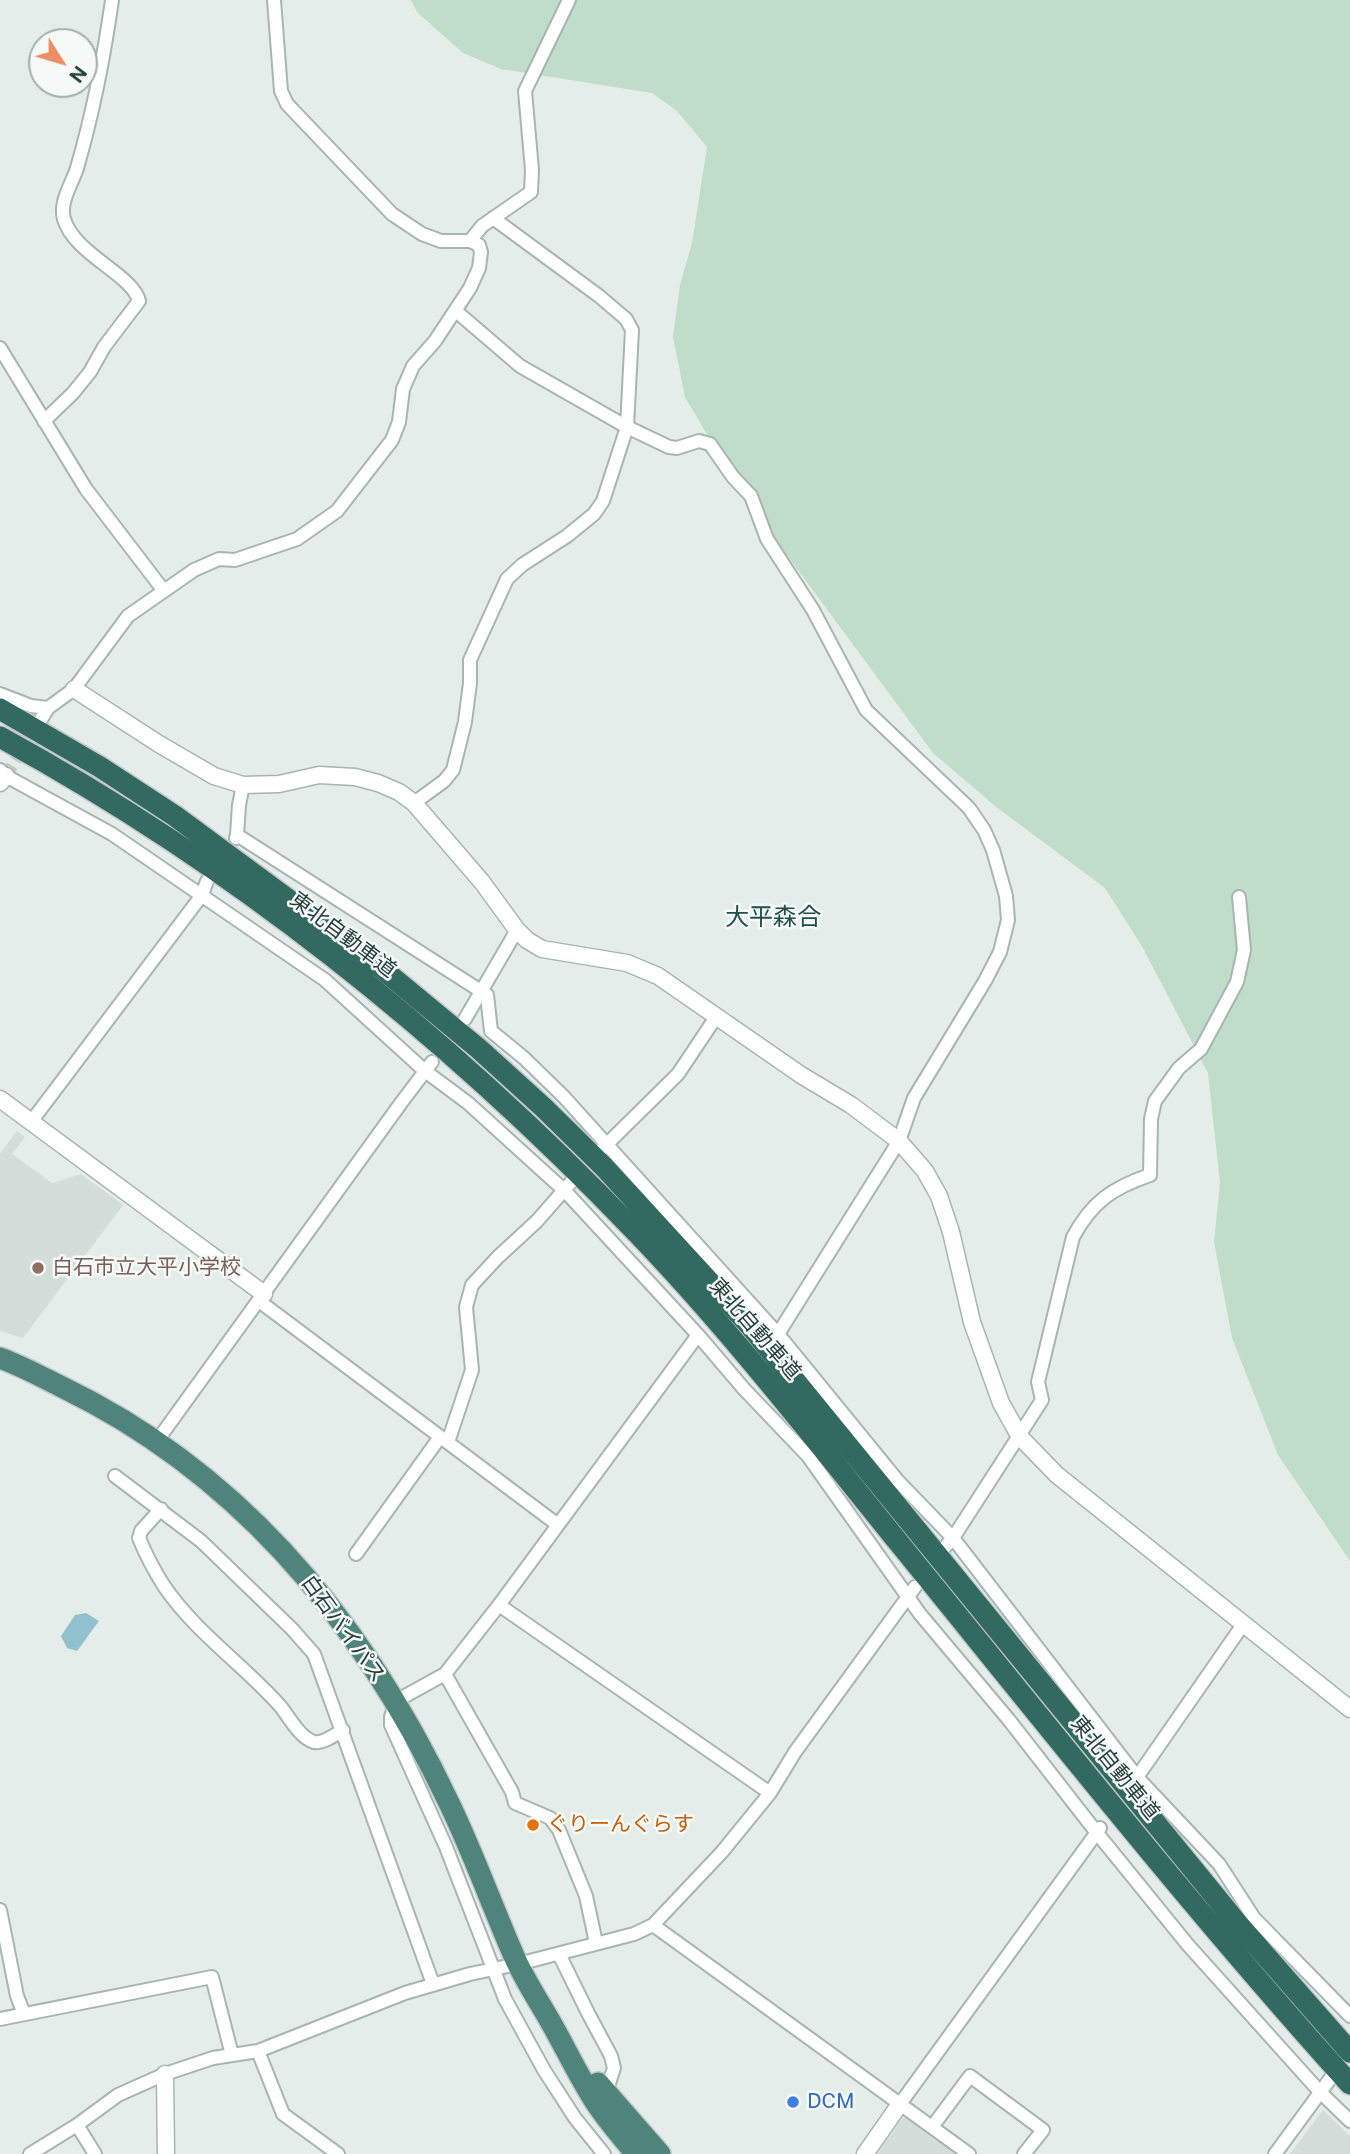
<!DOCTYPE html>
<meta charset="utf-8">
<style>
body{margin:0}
#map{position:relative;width:1350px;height:2154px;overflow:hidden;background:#e5edea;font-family:"Public Sans",sans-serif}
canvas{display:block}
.north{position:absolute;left:28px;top:28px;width:70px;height:70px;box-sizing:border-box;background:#f5faf8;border:2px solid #a2afac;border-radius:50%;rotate:127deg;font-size:19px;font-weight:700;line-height:28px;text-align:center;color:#253e39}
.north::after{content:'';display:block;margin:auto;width:24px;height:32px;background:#eb8e65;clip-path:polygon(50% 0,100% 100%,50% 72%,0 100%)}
</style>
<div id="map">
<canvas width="1350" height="2154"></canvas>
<div class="north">N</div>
</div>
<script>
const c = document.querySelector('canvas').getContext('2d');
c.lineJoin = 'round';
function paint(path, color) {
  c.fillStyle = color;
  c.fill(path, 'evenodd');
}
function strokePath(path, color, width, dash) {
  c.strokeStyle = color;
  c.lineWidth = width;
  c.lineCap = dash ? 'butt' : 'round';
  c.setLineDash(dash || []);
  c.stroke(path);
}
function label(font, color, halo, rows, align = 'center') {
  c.font = font + ' "Public Sans","Noto Sans JP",sans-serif';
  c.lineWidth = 5;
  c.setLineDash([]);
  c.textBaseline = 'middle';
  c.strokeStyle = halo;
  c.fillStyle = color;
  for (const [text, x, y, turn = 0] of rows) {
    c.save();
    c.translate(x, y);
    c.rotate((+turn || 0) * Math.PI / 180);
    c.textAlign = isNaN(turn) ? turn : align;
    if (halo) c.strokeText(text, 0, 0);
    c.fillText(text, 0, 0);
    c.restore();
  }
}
const built = new Path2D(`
 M17,1131l8,6 -13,17 40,29 29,-9 42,31 -100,133 -23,-7v-177z
 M1323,2110l27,26v18h-60z
 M908,2117l50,37h-81l26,-36z`);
const green = new Path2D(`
 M411,0h939v1561l-72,-106 -46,-117 -18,-96 6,-59 -12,-110 -65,-125 -38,-60 -110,-82 -62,-53 -189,-256 -59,-100 -12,-60 7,-52 12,-42 15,-96 -30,-36 -25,-18 -151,-24 -38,-16 -46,-41z`);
const water = new Path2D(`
 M86,1613l13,8 -22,30 -10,-3 -6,-12 14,-21z`);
const minorTunnel = new Path2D(`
 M6,776l32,-52`);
const minor = new Path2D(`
 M470,241l12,-15 49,-34 1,-22 -7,-79 44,-91
 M457,312l63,54 107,61 42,20 8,1 22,-7 11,3 23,33 18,19 16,43 46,71 53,100 103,98 15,22 9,20 13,46 2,24 -8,32 -15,29 -71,117 -15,43 -121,193
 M0,348l86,141 78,102
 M44,421l29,-28 17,-21 14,-25 35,-46c-6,-26 -65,-47 -75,-82 -5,-17 8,-35 13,-51 16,-55 27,-111 35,-168
 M0,694l31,12 17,2
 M40,721l8,-13 26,-19 54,-73 66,-46 25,-11 16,1 62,-21 40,-28 55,-71 7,-18 4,-33 10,-23 22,-25 35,-53 9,-20 2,-16 -2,-7 -9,-4h-29l-19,-7 -30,-20 -105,-110 -6,-13 -7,-91
 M0,770l6,6 106,58 213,146 100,91 43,32 97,88 133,144 46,54 64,67 112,158 89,106 88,113 91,112 132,147 30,29
 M414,803l30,-22 9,-11 12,-48 5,-39v-23l37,-81 15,-14 45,-29 27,-22 9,-13 24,-74 5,-97 -6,-11 -27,-23 -106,-78
 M237,835l2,-30 4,-20
 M236,838l1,-3 250,160 4,36 33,27 40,39 214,237 120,147 55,57 184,239 82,87 35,54 96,98
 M465,1019l52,-89
 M31,1122l171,-227 5,-14
 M601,1150l77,-76 38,-57
 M259,1301l299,224
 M698,1335l-199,270 271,188
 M157,1441l244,-338 31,-41
 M448,1442l24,-72 -6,-63 6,-22 26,-28 39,-36 35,-40
 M115,1476l86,65 91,88 22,25 119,330
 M161,1509l-20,22 -2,7c7,17 16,34 25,48 32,47 80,79 117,121 8,10 19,31 33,35 8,2 21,-7 29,-12
 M945,1547l8,-9 89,-138 -4,-18 35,-145c19,-35 39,-49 77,-62l1,-56 4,-18 24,-33 22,-19 36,-67 7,-32 -5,-53
 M356,1554l84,-117
 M499,1605l-54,69 -49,27 -5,16v8l55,122 59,152 39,71 31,48 29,36
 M445,1674l67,118 3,11 35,15 9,12 27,66 10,47
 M1133,1783l109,-157
 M0,1910l17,86 7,18
 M653,1925l316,229
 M559,1954l29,59 23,43 3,12 -8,25
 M526,1962l108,-28 19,-9 69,-73 48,-59 25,-41 120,-165
 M0,2019l212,-42 20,78
 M258,2051l25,63 55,40
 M900,2104l200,-276
 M77,2125l18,29
 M932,2127l38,-51 73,54 -19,24
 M30,2154l47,-29 41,-30 47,-21 48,-16 45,-7 147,-58 65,-19 38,-8
 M1275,2154l55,-75`);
const tertiary = new Path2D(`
 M74,689l85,55 55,32 29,9 36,-1 40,-9 36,2 23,6 21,9 15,11 68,79 35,48 10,10 15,9 85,14 31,13 143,99 50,30 48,36 26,30 14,25 12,36 21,90 29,81 19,34 37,38 293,234
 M0,783l6,-7
 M0,1099l264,195
 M165,2074l1,80
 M865,2154l35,-50`);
const trunk = new Path2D(`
 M0,1358c22,8 42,19 62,29 180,87 304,240 388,418 24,50 42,101 64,151 10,23 24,44 36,65 15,26 28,54 44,79 12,19 28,37 42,54
 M598,2083l62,71`);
const motorway = new Path2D(`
 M0,709l100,58 75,49 206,152 98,81 65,59 60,59 147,160 486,596 113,129
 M0,737c238,130 450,301 637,496 94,98 177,205 262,310 148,182 294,367 451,541`);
const markers = [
 [38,1268,7,"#8d6e63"],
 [533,1825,7,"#e8710a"],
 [793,2102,7,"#3f7fe0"]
];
const streetNames = [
 ["東北自動車道",343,935,37],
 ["東北自動車道",755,1329,49],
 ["白石バイパス",343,1629,54],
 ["東北自動車道",1115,1768,51]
];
const educationNames = [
 ["白石市立大平小学校",52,1268]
];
const foodNames = [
 ["ぐりーんぐらす",547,1825]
];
const shopNames = [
 ["DCM",807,2102]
];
const quarterNames = [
 ["大平森合",773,918]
];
paint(built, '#d3ddd9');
paint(green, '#bfddc9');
paint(water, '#90c1cf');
strokePath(minorTunnel, '#bfcac7', 12, [12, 6]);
strokePath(minor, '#a8b5b1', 16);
strokePath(tertiary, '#a8b5b1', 19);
strokePath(trunk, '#c2c9c8', 24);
strokePath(motorway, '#c2c9c8', 24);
strokePath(minor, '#fff', 12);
strokePath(tertiary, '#fff', 16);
strokePath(trunk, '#4f847c', 21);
strokePath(motorway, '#326961', 21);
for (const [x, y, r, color] of markers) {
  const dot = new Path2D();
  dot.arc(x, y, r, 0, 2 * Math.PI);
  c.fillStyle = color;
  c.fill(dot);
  strokePath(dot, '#f5faf8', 2.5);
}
label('21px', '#253e39', '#f5faf8', streetNames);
label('21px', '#785e54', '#f5faf8', educationNames, 'left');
label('21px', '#c56008', '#f5faf8', foodNames, 'left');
label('21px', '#366cbe', '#f5faf8', shopNames, 'left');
label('24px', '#215047', '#f5faf8', quarterNames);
</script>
